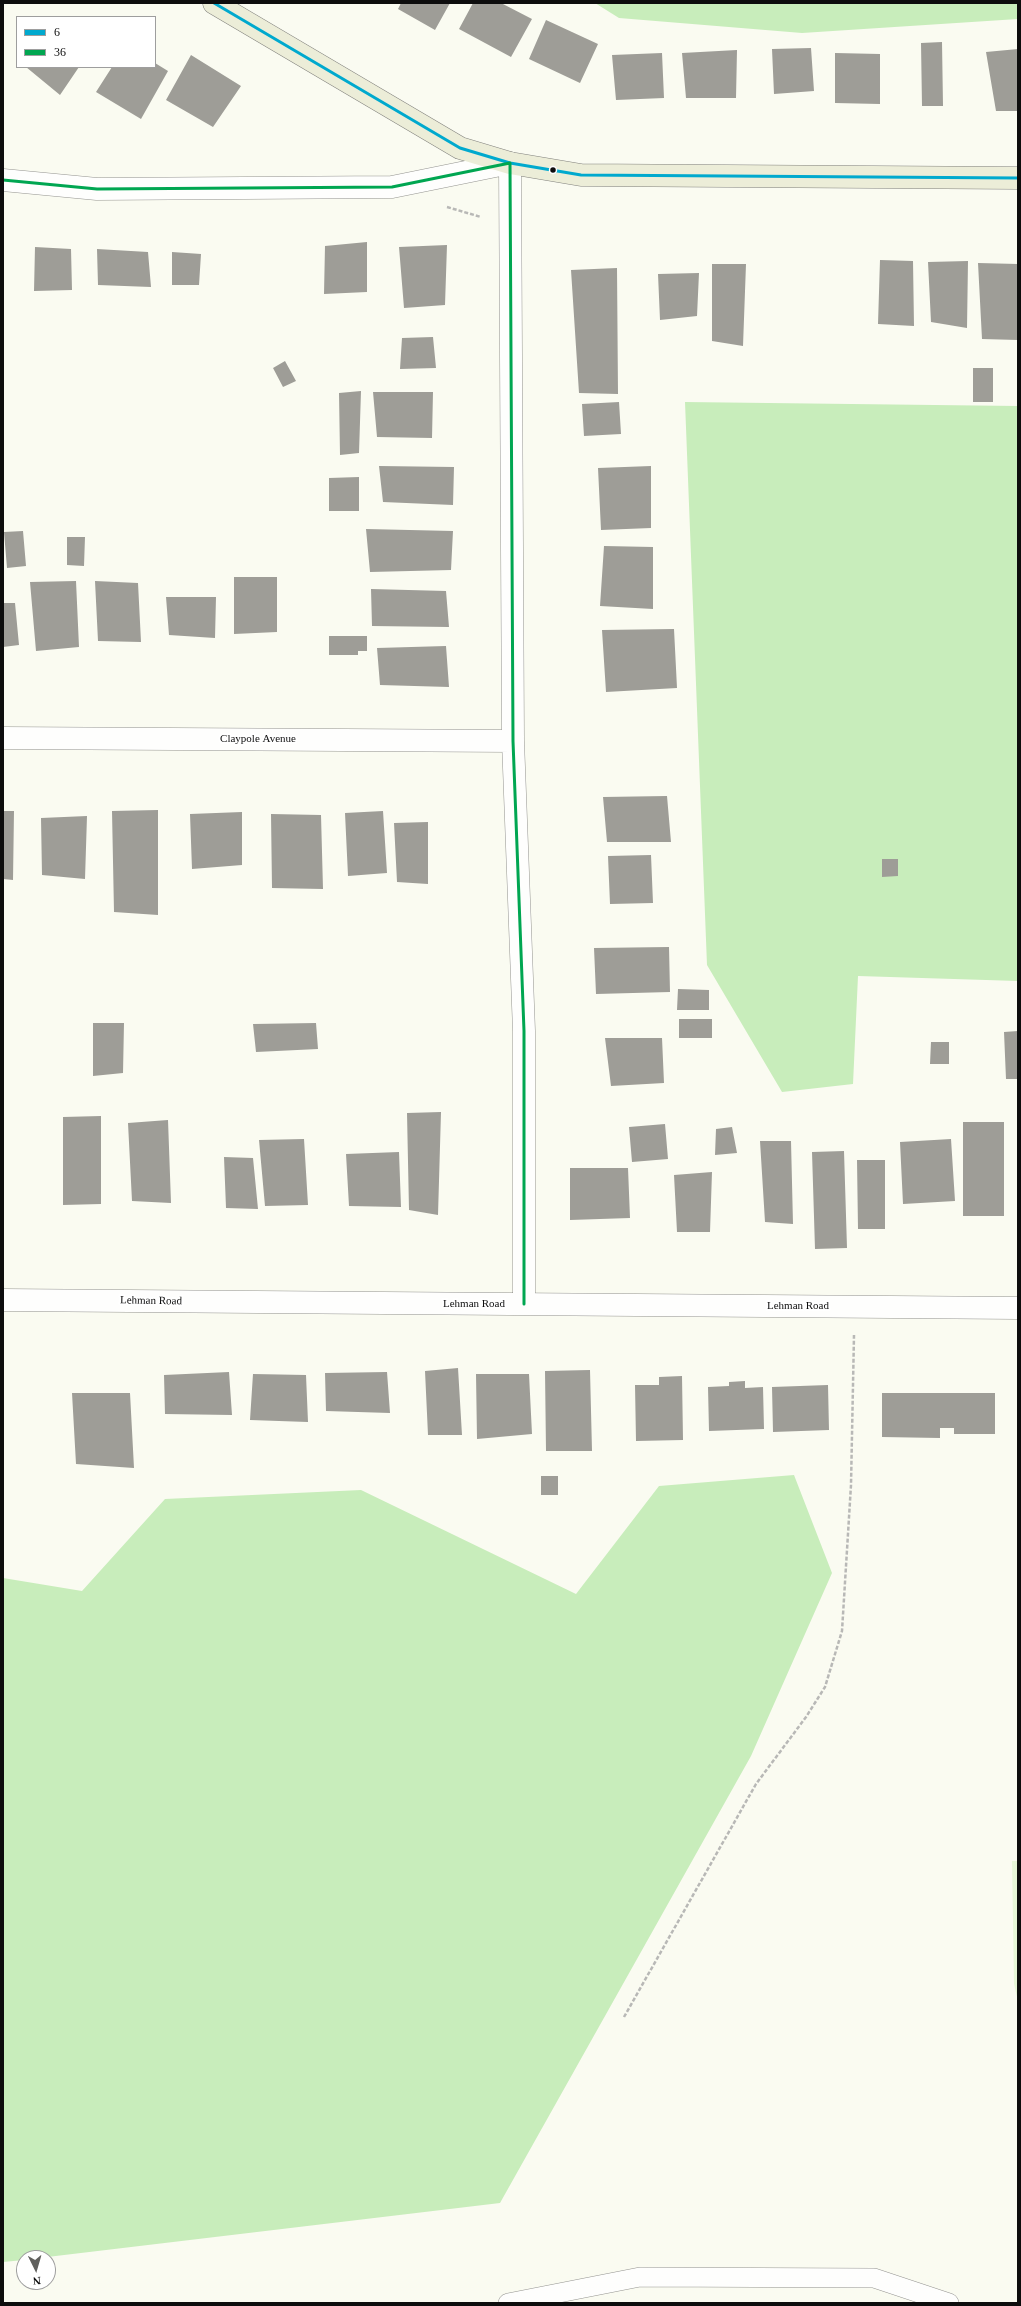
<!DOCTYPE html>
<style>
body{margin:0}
#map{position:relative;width:1021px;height:2306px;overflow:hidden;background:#fafbf1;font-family:"Times New Roman",serif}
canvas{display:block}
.frame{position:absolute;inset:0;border:4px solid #0d0d0d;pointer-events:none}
.legend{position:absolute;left:16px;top:16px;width:140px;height:52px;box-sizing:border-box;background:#fff;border:1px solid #9e9e9e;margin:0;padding:5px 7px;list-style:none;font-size:12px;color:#0d0d0d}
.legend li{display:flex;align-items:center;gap:8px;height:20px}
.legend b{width:20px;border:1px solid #9e9e9e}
.north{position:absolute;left:16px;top:2250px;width:40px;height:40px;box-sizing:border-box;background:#fff;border:1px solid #9e9e9e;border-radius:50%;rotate:175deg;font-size:11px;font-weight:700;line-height:16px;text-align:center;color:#0d0d0d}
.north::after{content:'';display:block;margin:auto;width:14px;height:18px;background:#60605d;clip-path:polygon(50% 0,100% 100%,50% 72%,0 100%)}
</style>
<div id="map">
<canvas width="1021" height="2306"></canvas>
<div class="frame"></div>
<ul class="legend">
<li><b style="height:5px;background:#00a9ce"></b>6</li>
<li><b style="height:5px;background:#00a651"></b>36</li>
</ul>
<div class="north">N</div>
</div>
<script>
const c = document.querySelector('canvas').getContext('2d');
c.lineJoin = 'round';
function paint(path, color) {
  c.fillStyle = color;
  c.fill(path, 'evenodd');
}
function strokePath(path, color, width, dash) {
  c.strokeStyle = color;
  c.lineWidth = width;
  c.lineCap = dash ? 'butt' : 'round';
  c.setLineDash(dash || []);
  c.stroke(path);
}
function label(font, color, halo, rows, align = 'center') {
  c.font = font + ' "Times New Roman",serif';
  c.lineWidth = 4;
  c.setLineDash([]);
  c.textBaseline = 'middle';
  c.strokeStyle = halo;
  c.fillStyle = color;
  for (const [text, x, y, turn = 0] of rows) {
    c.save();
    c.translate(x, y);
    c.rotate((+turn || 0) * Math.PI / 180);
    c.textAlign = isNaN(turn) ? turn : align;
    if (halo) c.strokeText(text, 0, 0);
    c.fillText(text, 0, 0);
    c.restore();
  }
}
const forest = new Path2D(`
 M595,3h423v16l-216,14 -183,-15z
 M685,402l333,4v575l-160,-5 -5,108 -71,8 -75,-127z
 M794,1475l38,98 -81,183 -251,447 -461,55h-15v2l-21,2v-684l79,13 83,-92 196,-9 215,104 83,-108z`);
const pitch = new Path2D(`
 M1012,1861h6v140l-4,-17z`);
const building = new Path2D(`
 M401,3h49l-15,27 -37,-21z
 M473,3h28l31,16 -21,38 -52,-28z
 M546,20l52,24 -18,39 -51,-24z
 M942,42l1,64h-21l-1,-63z
 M811,48l3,43 -40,3 -2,-45z
 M1018,49v62h-22l-10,-59z
 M737,50l-1,48h-50l-4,-45z
 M662,53l2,45 -48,2 -4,-45z
 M835,53l45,1v50l-45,-1z
 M191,55l50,31 -28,41 -47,-27z
 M155,63l13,8 -27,48 -45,-27 16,-25h43z
 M26,67h53l-19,28z
 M367,242v50l-43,2 1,-48z
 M447,245l-2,60 -41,3 -5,-61z
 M35,247l36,2 1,41 -38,1z
 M97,249l51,3 3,35 -53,-2z
 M172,252l29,2 -2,31h-27z
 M880,260l33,1 1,65 -36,-2z
 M968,261l-1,67 -36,-6 -3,-60z
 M978,263l40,1v76l-36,-1z
 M712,264h34l-3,82 -31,-5z
 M617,268l1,126 -39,-1 -8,-123z
 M699,273l-2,43 -37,4 -2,-46z
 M433,337l3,31 -36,1 2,-31z
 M285,361l11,20 -13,6 -10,-19z
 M973,368h20v34h-20z
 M361,391l-2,62 -19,2 -1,-62z
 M373,392h60l-1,46 -55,-1z
 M619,402l2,32 -37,2 -2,-32z
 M379,466l75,1 -1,38 -70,-3z
 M651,466v62l-50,2 -3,-62z
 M359,477v34h-30v-33z
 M366,529l87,2 -2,39 -81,2z
 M23,531l3,35 -19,2 -3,-36z
 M67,537h18l-1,29 -17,-1z
 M604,546l49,1v62l-53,-3z
 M234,577h43v55l-43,2z
 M76,581l3,66 -43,4 -6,-69z
 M95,581l43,2 3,59 -43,-1z
 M371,589l75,2 3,36 -77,-1z
 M166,597h50l-1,41 -46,-3z
 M3,603h12l4,42 -16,2z
 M674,629l3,59 -71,4 -4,-62z
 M329,636h38v15h-9v4h-29z
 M446,646l3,41 -69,-2 -3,-37z
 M667,796l4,46h-64l-4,-45z
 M158,810v105l-44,-3 -2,-101z
 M3,811h11l-1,69 -10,-1z
 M383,811l4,62 -39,3 -3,-63z
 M242,812v53l-50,4 -2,-55z
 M271,814l50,1 2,74 -51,-1z
 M87,816l-2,63 -43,-4 -1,-57z
 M428,822v62l-31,-2 -3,-59z
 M651,855l2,48 -43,1 -2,-48z
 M882,859h16v17l-16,1z
 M669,947l1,45 -74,2 -2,-46z
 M678,989l31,1v20h-32z
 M679,1019h33v19h-33z
 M93,1023h31l-1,50 -30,3z
 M316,1023l2,26 -62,3 -3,-28z
 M1018,1031v48h-12l-2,-47z
 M605,1038h57l2,45 -53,3z
 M931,1042h18v22h-19z
 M441,1112l-3,103 -29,-5 -2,-97z
 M101,1116v88l-38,1v-88z
 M168,1120l3,83 -39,-2 -4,-78z
 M963,1122h41v94h-41z
 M665,1124l3,35 -36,3 -3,-35z
 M732,1127l5,26 -22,2 1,-26z
 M304,1139l4,66 -43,1 -6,-66z
 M951,1139l4,62 -52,3 -3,-62z
 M760,1141h31l2,83 -28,-2z
 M844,1151l3,97 -32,1 -3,-97z
 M399,1152l2,55 -52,-1 -3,-52z
 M224,1157l29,1 5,51 -32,-1z
 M857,1160h28v69h-27z
 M570,1168h58l2,50 -60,2z
 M712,1172l-2,60h-33l-3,-57z
 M458,1368l4,67h-34l-3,-64z
 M590,1370l2,81h-46l-1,-80z
 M229,1372l3,43 -67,-1 -1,-39z
 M387,1372l3,41 -64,-2 -1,-38z
 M253,1374l53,1 2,47 -58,-2z
 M476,1374h53l3,60 -55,5z
 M682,1376l1,64 -47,1 -1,-56h24v-8z
 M745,1381v7l18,-1 1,42 -55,2 -1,-44 21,-1v-4z
 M828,1385l1,45 -56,2 -1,-45z
 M72,1393h58l4,75 -58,-4z
 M882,1393h113v41h-41v-6h-14v10l-58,-1z
 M541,1476h17v19h-17z`);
const path = new Path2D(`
 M447,207l34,10
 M624,2017l132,-233 50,-67 19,-30 17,-56 9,-146 3,-150`);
const lane = new Path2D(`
 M508,2303l132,-26 234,1 75,25`);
const street = new Path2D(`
 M3,180l94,9 295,-2 118,-24 3,578 11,290v273
 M3,738l510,3
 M3,1300l1015,8`);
const primary = new Path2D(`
 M214,3l246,145 50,15 71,12 437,3`);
const bus1 = new Path2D(`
 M214,3l246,145 50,15 71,12 437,3`);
const bus2 = new Path2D(`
 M3,180l94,9 295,-2 118,-24 3,578 11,290v273`);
const markers = [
 [553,170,3.5,"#0d0d0d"]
];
const streetNames = [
 ["Claypole Avenue",258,739],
 ["Lehman Road",151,1301,1],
 ["Lehman Road",474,1304],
 ["Lehman Road",798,1306]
];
paint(forest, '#c8edbb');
paint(pitch, '#e7f7d8');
paint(building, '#9e9d97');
strokePath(lane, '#949490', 20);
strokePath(street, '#949490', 23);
strokePath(primary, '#81817d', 23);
strokePath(path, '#b8b8b6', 2.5, [4, 2]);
strokePath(lane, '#fefefd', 19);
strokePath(street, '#fefefd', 22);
strokePath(primary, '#ecedd8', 22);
strokePath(bus1, '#00a9ce', 3);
strokePath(bus2, '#00a651', 3);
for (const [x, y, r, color] of markers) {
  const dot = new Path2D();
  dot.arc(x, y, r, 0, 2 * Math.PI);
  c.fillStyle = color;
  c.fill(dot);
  strokePath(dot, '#fff', 1.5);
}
label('11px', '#0d0d0d', '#fff', streetNames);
</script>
